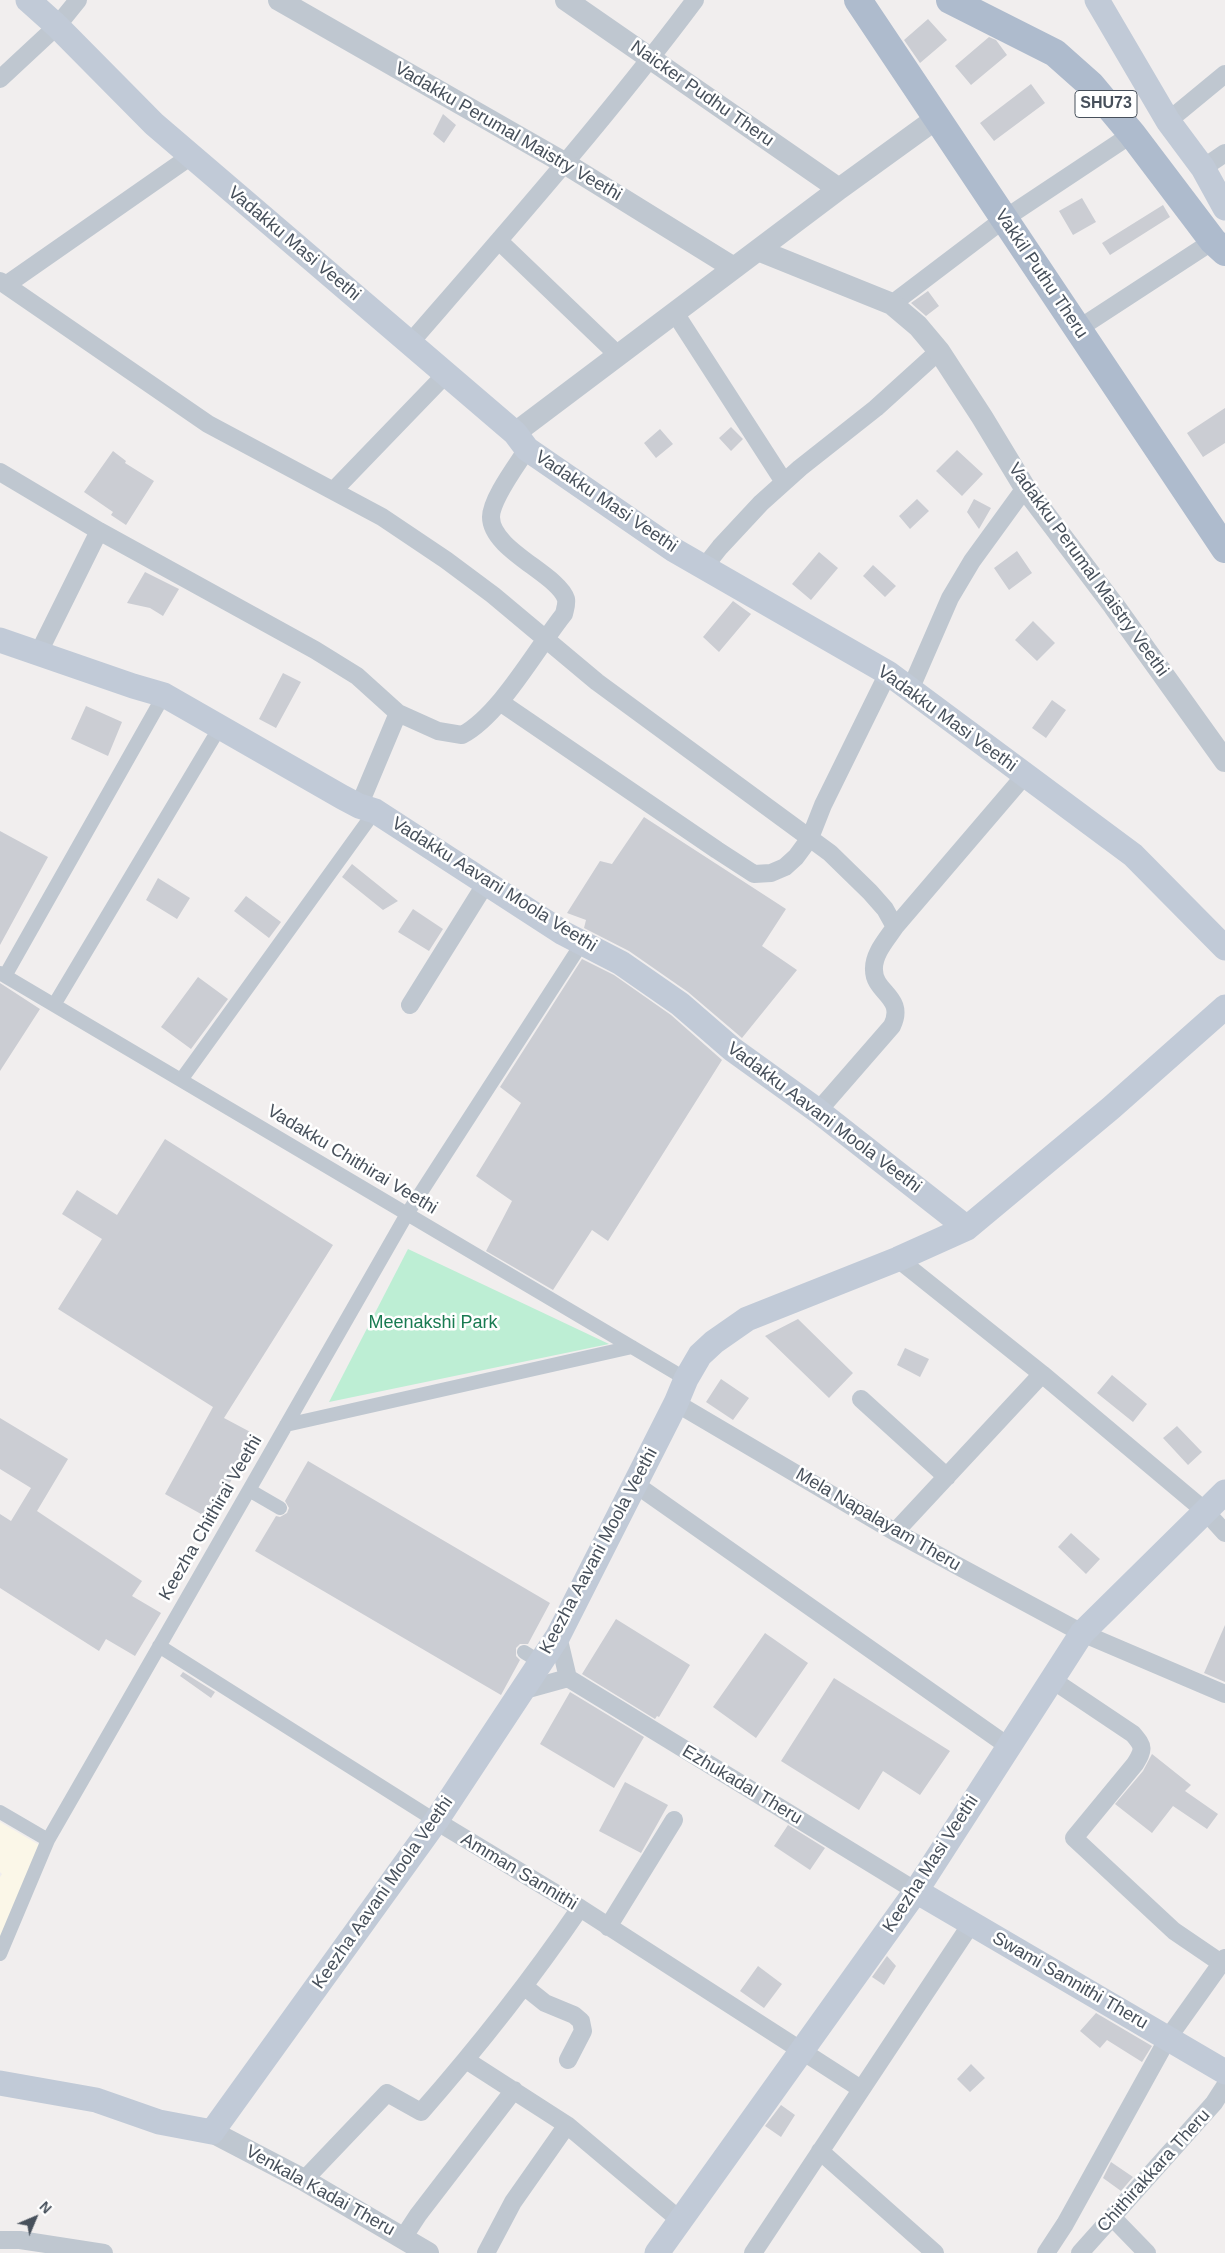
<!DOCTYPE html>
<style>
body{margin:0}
#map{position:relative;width:1225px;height:2253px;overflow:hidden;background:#f1eeee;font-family:Arial,sans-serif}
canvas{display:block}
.north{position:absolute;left:10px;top:2193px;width:50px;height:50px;-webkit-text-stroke:4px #fff;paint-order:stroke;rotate:45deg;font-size:14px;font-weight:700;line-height:20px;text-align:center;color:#47505b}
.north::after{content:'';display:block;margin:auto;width:18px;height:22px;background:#47505b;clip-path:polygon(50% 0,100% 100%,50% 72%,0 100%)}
</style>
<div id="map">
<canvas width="1225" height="2253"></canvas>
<div class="north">N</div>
</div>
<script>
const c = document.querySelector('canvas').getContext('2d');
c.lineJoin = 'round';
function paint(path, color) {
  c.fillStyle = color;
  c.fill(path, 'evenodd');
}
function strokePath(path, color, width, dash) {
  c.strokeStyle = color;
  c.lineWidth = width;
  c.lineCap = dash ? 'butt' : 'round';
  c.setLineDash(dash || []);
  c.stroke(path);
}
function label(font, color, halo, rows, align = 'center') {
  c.font = font + ' Arial,sans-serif';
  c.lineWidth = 5;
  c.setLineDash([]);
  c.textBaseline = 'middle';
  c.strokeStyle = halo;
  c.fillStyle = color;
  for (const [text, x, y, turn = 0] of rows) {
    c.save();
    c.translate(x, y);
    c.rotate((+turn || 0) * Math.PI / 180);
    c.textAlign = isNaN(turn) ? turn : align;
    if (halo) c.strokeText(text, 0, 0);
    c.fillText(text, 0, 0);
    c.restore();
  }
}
const commercial = new Path2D(`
 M0,1822l41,24 -41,109v-78l2,-3 -2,-2z`);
const green = new Path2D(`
 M408,1249l201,95 -280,58z`);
const building = new Path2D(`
 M928,19l19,21 -27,23 -16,-23z
 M989,37l7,3 11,15 -36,30 -16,-19z
 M1031,84l14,19 -51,38 -14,-18z
 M443,114l13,11 -12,18 -11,-9z
 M1082,198l14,24 -23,13 -14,-24z
 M1163,205l7,12 -60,38 -8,-12z
 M928,291l11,15 -13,10 -15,-13z
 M1225,408v35l-22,14 -16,-24z
 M731,427l12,12 -12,12 -12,-13z
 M660,429l13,15 -17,14 -12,-15z
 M957,450l26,24 -21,22 -26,-25z
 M113,451l13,10 -1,2 29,18 -28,44 -15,-10 2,-3 -29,-20z
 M917,499l12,12 -19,18 -11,-13z
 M974,499l17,9 -12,21 -12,-17z
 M1017,551l15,22 -23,17 -15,-22z
 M819,552l19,16 -27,32 -19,-16z
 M873,565l23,21 -11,11 -22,-21z
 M145,572l34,17 -16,27 -13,-8 -23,-5z
 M733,601l18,13 -32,38 -16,-15z
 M1033,621l22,22 -18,18 -22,-21z
 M283,673l18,9 -25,46 -17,-9z
 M1052,700l14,10 -20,28 -14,-10z
 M86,706l36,16 -14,34 -37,-17z
 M644,817l142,92 -24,37 35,24 -55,68 -54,-46 -59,-41 -45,-23 2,-8 -19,-7 33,-52 12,3z
 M0,831l48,26 -48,88z
 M352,864l46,37 -15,9 -41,-33z
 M158,878l32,20 -13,21 -31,-19z
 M246,896l35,26 -12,16 -35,-27z
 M413,909l30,20 -14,22 -31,-19z
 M582,959l32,16 57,40 51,45 -114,181 -16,-11 -39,60 -67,-39 26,-50 -36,-25 45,-73 -21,-16z
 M198,977l30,22 -37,50 -30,-22z
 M0,983l40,26 -40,62z
 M165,1139l168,106 -109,173 32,17 -46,84 -45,-25 48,-87 -155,-98 44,-70 -40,-25 15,-24 40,25z
 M798,1319l55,54 -24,25 -64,-62z
 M905,1348l24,11 -9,18 -23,-12z
 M1112,1375l35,29 -14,18 -36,-29z
 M721,1379l28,19 -16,22 -27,-18z
 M0,1418l68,41 -31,52 105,70 -10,15 29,17 -26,43 -29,-17 -7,12 -99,-63v-74l11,7 20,-33 -31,-19z
 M1177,1426l25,26 -14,13 -25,-27z
 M308,1461l242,142 -22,41h-8l-4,4v8l4,4 -19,35 -246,-144 21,-35 4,1 7,-4 2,-5 -4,-7z
 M1071,1533l29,26 -14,15 -28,-27z
 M616,1619l74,46 -31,52 -2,-1 -2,3 -73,-45z
 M1225,1625v57l-21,-9z
 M765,1633l43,30 -52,75 -43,-31z
 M183,1672l32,20 -4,6 -31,-22z
 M834,1678l116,73 -30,44 -37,-24 -24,39 -78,-49z
 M570,1692l74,45 -30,51 -74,-44z
 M1152,1754l39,31 -6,6 33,23 -11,15 -34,-23 -21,27 -37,-29 28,-33z
 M625,1782l43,23 -27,48 -42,-22z
 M788,1825l37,23 -15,22 -36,-24z
 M887,1956l9,10 -12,19 -12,-8z
 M758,1966l24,18 -18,24 -24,-17z
 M1096,2013l56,33 -10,16 -35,-22 -7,8 -20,-17z
 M971,2064l14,14 -15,14 -13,-13z
 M781,2105l14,10 -14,22 -16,-11z
 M1111,2162l22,15 -12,14 -18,-13z`);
const pedestrian = new Path2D(`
 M0,973l686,406
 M5,976l159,-281
 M54,1005l166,-278
 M181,1080l194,-269
 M286,1425l346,-78
 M249,1490l31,18
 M159,1646l277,175
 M524,1652l16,10
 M0,1812l48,28
 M0,1954l48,-114 201,-350 158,-276 175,-271`);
const minor = new Path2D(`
 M0,79l57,-53 21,-26
 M1168,121l57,-47
 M1203,168l22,-15
 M499,241l119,114
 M0,281l208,143 174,93 64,43 47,35 104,87 233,171 40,39 15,17 10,18
 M6,285l185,-129
 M892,304l112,-85 128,-85
 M675,313l109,169
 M1078,329l135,-88
 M410,343c98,-113 196,-224 285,-343
 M0,472l99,59 216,119 42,26 41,37 40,18 24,4c38,-20 74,-86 102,-121 1,-5 3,-10 2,-15 -8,-25 -75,-49 -75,-82 0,-18 26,-52 36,-68
 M334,490l112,-116
 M705,566l15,-19 41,-44 39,-35 76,-60 63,-57
 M39,652l60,-121
 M910,690l40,-92 22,-37 53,-73
 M500,702l217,148 37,24 17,-1 14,-6 11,-10 14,-19 13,-33 65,-132
 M359,806l39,-93
 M410,1005l76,-122
 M818,1111l74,-85c14,-29 -18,-33 -18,-56 -1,-16 13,-31 21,-43l130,-152
 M898,1259l144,115 163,137 20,22
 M861,1399l86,78
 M676,1403l219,129 187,101 143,61
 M635,1484l373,262
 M895,1532l147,-158
 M568,1678l348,213
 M1051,1679l82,55c11,13 11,15 2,30l-61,74 100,93 47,32
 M521,1691l47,-13 -10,-42
 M436,1821l144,87 281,181
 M608,1927l66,-107
 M525,1987l20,16 29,12 7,6 2,10 -15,29
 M466,2060l101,65 114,96
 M820,2151l115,102
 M304,2180l83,-87 34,19c57,-65 110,-132 159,-204
 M1112,2217l35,36
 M403,2238l15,-23 96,-125
 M0,2240h20l84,13
 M486,2253l27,-51 54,-77
 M753,2253l218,-329
 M1046,2253l19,-29 103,-186 57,-80
 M1080,2253l134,-150 11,-17`);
const tertiary = new Path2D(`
 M279,0l287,164 168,104
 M566,0l273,189
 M758,250l134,54 26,22 21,25 43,66 43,71 89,118 111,155
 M515,433l324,-244 98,-71
 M212,2132l92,48 124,73`);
const secondary = new Path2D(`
 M28,0l29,26 97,98 361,309 12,16 147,101 214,123 245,182 92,93
 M1097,0l71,121 35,47 22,40
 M0,640l133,46 31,9 178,102 17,9 16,5 188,122 58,30 59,41 52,45 86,62 149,117
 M916,1891l309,181
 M0,2083l96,17 63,22 53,10 224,-311 122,-185 118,-233 10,-24 14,-24 14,-13 33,-23 151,-60 69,-31 144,-120 114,-101
 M657,2253l259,-362 166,-258 143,-141`);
const primary = new Path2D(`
 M858,0l367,549
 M950,0l105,53 36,32 41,49 81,107 12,11`);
const shields = [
 [1106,104,62]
];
const shieldNames = [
 ["SHU73",1106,104]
];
const streetNames = [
 ["Naicker Pudhu Theru",702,94,35],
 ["Vadakku Perumal Maistry Veethi",508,132,30],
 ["Vadakku Masi Veethi",294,244,40],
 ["Vakkil Puthu Theru",1041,274,56],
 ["Vadakku Masi Veethi",606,502,34],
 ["Vadakku Perumal Maistry Veethi",1088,570,54],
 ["Vadakku Masi Veethi",947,719,36],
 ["Vadakku Aavani Moola Veethi",494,885,32],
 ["Vadakku Aavani Moola Veethi",824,1118,37],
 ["Vadakku Chithirai Veethi",352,1160,31],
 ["Keezha Chithirai Veethi",211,1518,-60],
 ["Mela Napalayam Theru",878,1520,30],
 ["Keezha Aavani Moola Veethi",599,1551,-62],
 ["Ezhukadal Theru",742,1785,31],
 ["Keezha Masi Veethi",931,1864,-57],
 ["Amman Sannithi",519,1872,31],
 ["Keezha Aavani Moola Veethi",383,1893,-55],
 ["Swami Sannithi Theru",1070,1981,30],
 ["Chithirakkara Theru",1154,2171,-48],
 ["Venkala Kadai Theru",320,2191,29]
];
const parkNames = [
 ["Meenakshi Park",433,1323]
];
paint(commercial, '#fbf7e8');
paint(green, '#bdeed4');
paint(building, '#cbcdd3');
strokePath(pedestrian, '#bfc7d0', 14);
strokePath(minor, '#bfc7d0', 18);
strokePath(tertiary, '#bfc7d0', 22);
strokePath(secondary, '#c1cad7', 25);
strokePath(primary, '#aebbcd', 28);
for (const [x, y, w] of shields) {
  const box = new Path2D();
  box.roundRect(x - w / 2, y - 13.5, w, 27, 4);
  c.fillStyle = '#fff';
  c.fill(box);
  strokePath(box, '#47505b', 1);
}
label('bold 16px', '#47505b', null, shieldNames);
label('18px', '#47505b', '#fff', streetNames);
label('18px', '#197b52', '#fff', parkNames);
</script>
